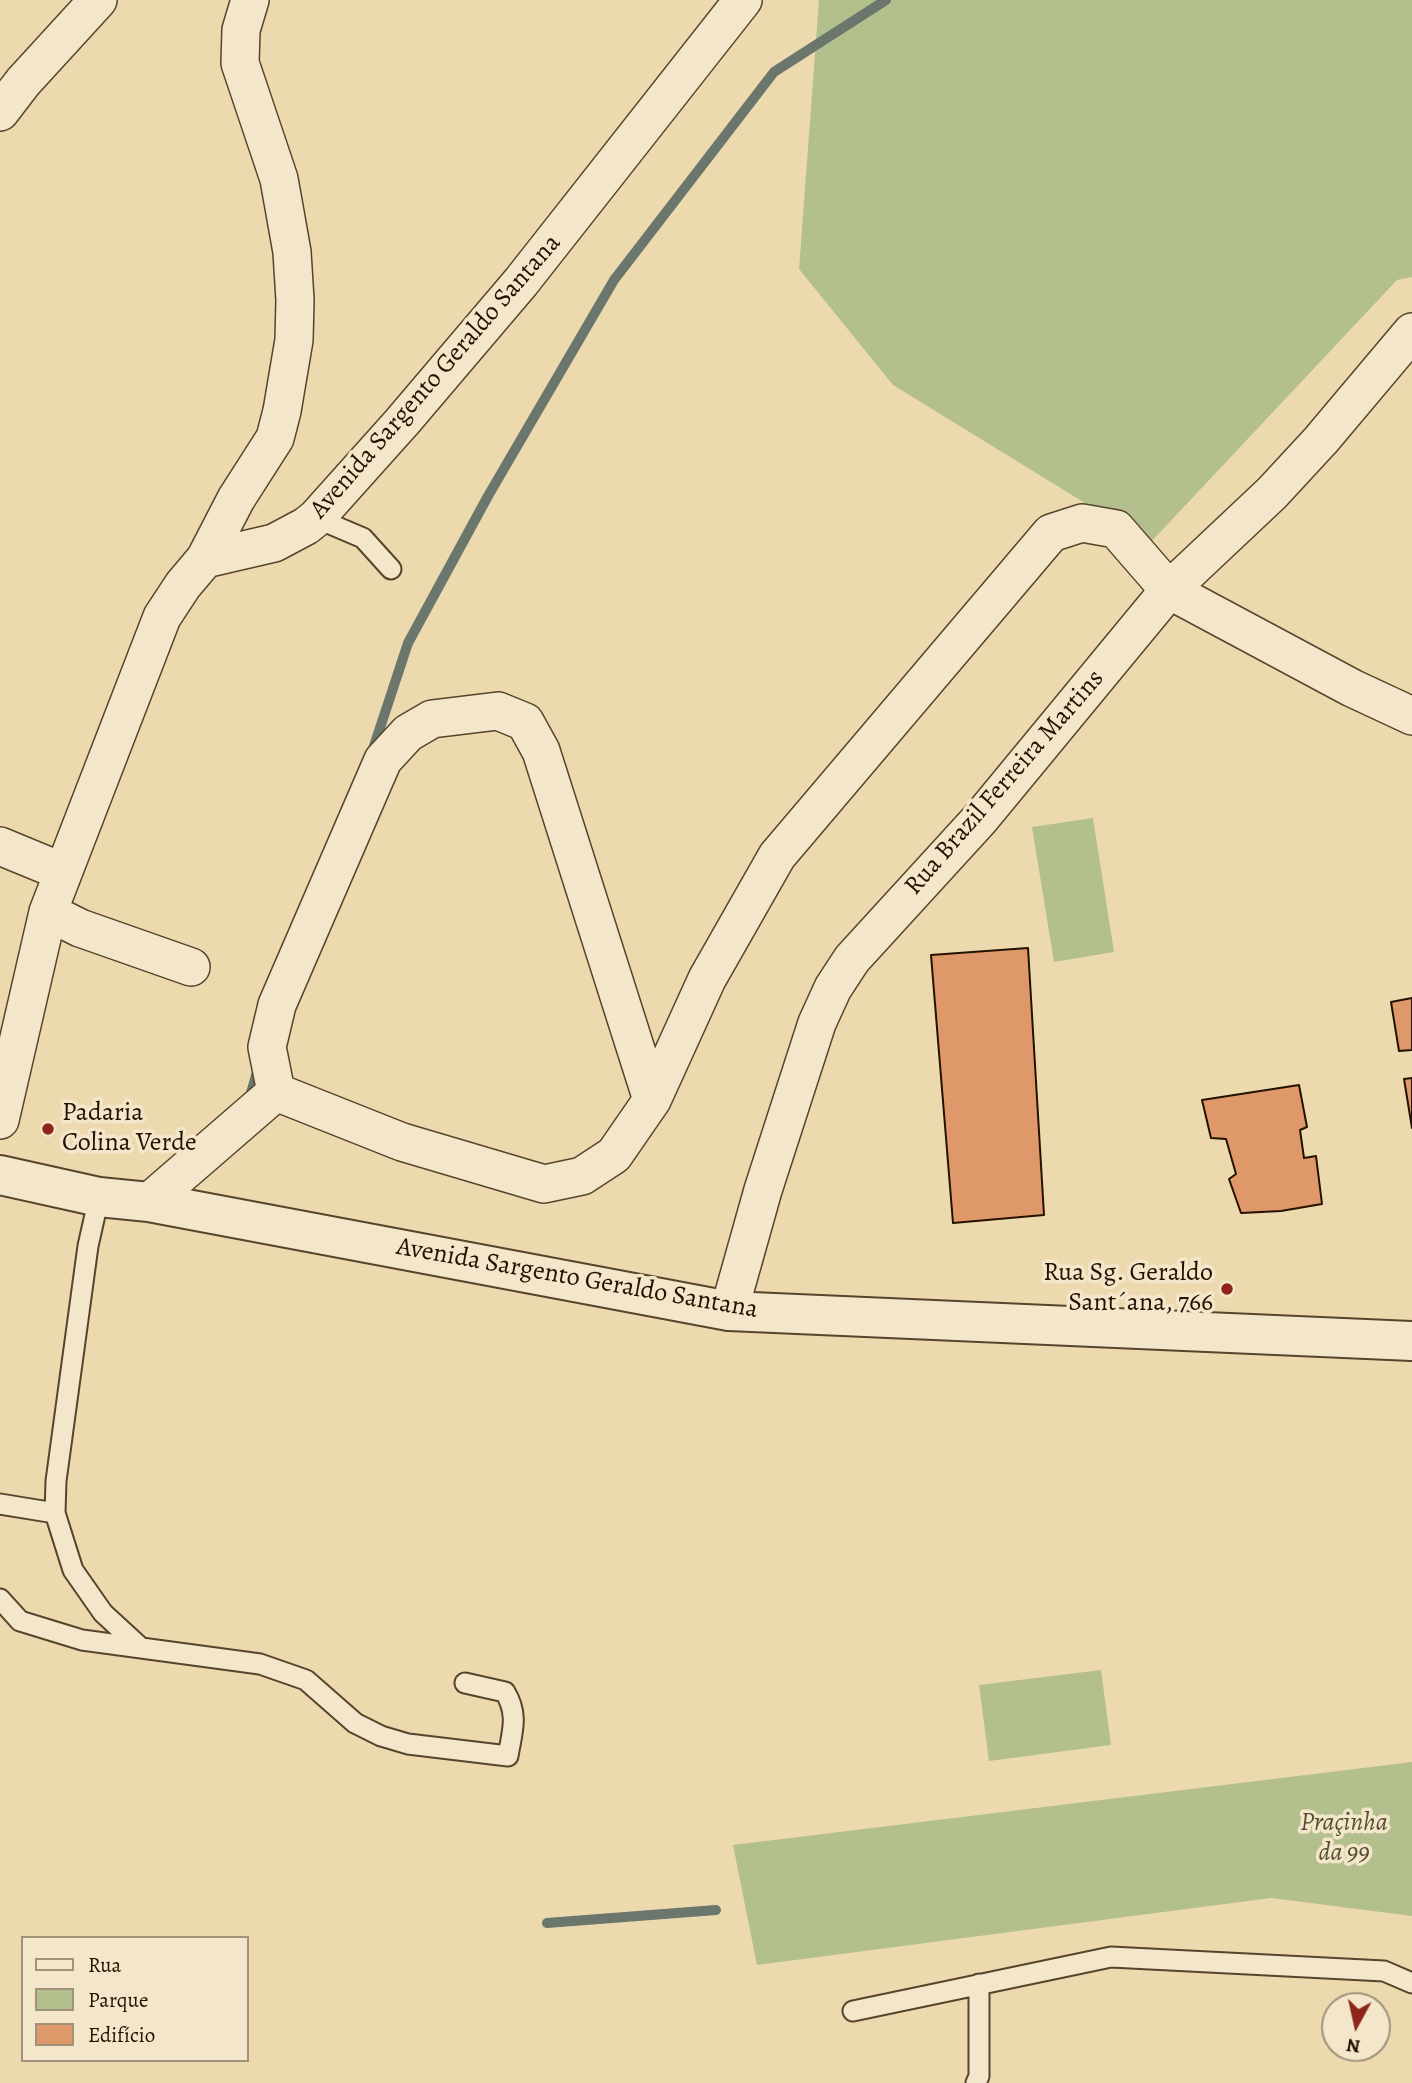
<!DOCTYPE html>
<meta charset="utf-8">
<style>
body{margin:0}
#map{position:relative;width:1412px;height:2083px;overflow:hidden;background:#edd9ae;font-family:Alegreya,serif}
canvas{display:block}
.legend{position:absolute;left:21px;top:1936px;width:228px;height:126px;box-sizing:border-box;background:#f3e6ca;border:2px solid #a0917a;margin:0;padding:9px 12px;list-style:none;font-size:21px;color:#241201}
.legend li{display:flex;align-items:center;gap:14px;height:35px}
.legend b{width:35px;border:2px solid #a0917a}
.north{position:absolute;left:1321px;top:1992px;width:70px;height:70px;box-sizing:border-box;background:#f3e6ca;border:2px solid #a0917a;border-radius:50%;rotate:188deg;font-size:19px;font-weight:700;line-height:28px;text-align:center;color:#241201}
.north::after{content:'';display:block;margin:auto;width:24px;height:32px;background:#8f2418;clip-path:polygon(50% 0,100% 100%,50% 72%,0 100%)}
</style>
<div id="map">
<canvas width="1412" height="2083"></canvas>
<ul class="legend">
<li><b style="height:9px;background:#f3e6ca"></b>Rua</li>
<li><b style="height:19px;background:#b3c08e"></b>Parque</li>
<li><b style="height:19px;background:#df986a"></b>Edifício</li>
</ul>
<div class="north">N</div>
</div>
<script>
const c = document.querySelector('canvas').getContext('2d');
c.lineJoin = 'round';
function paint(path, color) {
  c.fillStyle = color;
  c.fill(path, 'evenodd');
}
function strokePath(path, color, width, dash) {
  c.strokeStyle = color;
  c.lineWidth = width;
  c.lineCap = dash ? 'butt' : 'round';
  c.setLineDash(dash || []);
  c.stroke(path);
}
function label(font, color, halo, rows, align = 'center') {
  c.font = font + ' Alegreya,serif';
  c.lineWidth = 7;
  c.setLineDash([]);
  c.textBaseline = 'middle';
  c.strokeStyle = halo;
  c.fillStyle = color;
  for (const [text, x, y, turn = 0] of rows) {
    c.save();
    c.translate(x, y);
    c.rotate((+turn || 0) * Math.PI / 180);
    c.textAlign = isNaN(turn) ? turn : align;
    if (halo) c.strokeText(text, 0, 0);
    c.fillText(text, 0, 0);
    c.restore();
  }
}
const green = new Path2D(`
 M819,0h593v277l-15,3 -247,263 -257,-158 -94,-116z
 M1093,818l21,134 -60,10 -22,-135z
 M1101,1670l10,75 -122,16 -10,-76z
 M1412,1762v154l-141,-18 -514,67 -24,-120z`);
const stream = new Path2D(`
 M372,752l36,-109 80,-147 126,-216 160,-208 112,-72
 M249,1100l10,-35
 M547,1923l169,-13`);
const building = new Path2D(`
 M1028,948l16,267 -91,8 -22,-268z
 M1412,998v52l-13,1 -8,-49z
 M1412,1078v50l-8,-49z
 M1299,1085l8,42 -7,3 4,28 12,-2 6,48 -41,7 -40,2 -12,-34 7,-5 -10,-35 -15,-1 -9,-38z`);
const service = new Path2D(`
 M316,518l47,20 28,31
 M99,1197l-11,49 -32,235 -1,32 18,57 30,43 37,34
 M0,1504l55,9
 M0,1599l20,22 62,19 178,24 46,16 49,43 26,13 27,8 100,12c4,-24 11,-41 -3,-64l-40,-9
 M853,2011l258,-54 273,14 28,12
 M976,2083l3,-7v-92`);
const minor = new Path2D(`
 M0,112l23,-30 75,-82
 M205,559l31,-60 39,-61 7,-27 12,-71 1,-40 -3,-48 -13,-73 -39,-116 1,-33 9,-30
 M0,846l63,26
 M48,912l32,16 111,39
 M652,1100l-111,-349 -16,-29 -27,-11 -66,8 -24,14 -25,27 -106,245 -10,42 9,45 126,50 142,42 38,-8 32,-21 38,-55 55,-121 70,-123 274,-323 31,-10 34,6 53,61 183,98 60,28
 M0,1120l48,-208 114,-295 21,-32 22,-26 69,-16 32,-17 10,-8 86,-96 119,-140 222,-282
 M149,1202l127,-110
 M729,1311l34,-121 54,-167 16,-35 19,-29 128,-140 189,-229 103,-97 49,-53 91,-108`);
const tertiary = new Path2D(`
 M0,1175l99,22 50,5 580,109 683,30`);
const markers = [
 [48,1129,7,"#8f2418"],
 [1227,1289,7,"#8f2418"]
];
const streetNames = [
 ["Avenida Sargento Geraldo Santana",436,377,-49],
 ["Rua Brazil Ferreira Martins",1005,783,-49],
 ["Avenida Sargento Geraldo Santana",577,1279,10]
];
const poiNames = [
 ["Padaria",62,1114],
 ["Colina Verde",62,1144],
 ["Rua Sg. Geraldo",1213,1274,"right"],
 ["Sant´ana, 766",1213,1304,"right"]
];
const parkNames = [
 ["Praçinha",1344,1824],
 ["da 99",1344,1854]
];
paint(green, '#b3c08e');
strokePath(stream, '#6b766c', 10);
paint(building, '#df986a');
strokePath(building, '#241201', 2);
strokePath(service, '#56442c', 23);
strokePath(minor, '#56442c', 40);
strokePath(tertiary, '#56442c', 42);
strokePath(service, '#f3e6ca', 19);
strokePath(minor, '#f3e6ca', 37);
strokePath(tertiary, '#f3e6ca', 38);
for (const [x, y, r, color] of markers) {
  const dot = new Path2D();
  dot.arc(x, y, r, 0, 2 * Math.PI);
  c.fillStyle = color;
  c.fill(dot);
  strokePath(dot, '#f3e6ca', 2.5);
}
label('26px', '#241201', '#f3e6ca', streetNames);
label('26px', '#241201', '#f3e6ca', poiNames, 'left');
label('italic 26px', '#564f32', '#f3e6ca', parkNames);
</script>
